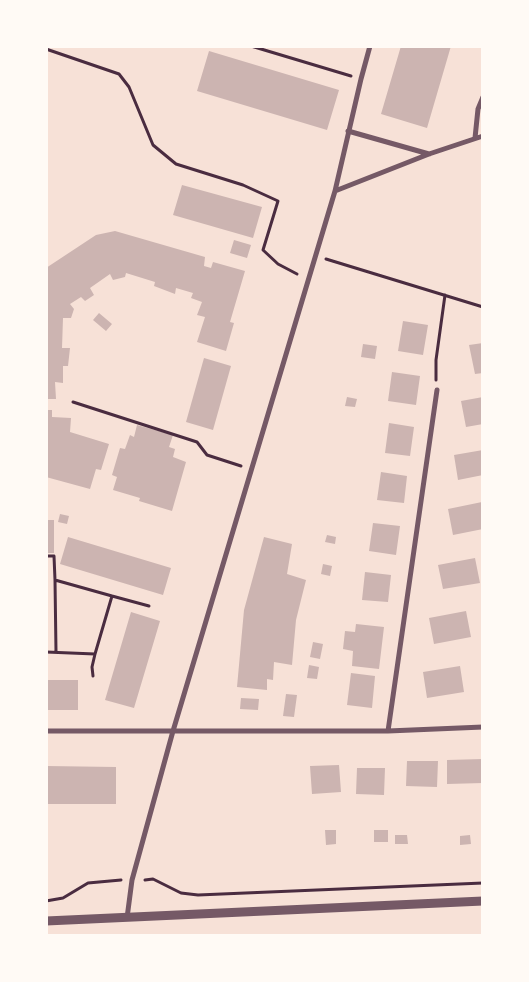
<!DOCTYPE html>
<style>
body{margin:0}
#map{position:relative;width:529px;height:982px;overflow:hidden;background:#f7e1d7;font-family:"Alegreya Sans",sans-serif}
canvas{display:block}
.frame{position:absolute;inset:0;border:48px solid #fffaf5;pointer-events:none}
</style>
<div id="map">
<canvas width="529" height="982"></canvas>
<div class="frame"></div>
</div>
<script>
const c = document.querySelector('canvas').getContext('2d');
c.lineJoin = 'round';
function paint(path, color) {
  c.fillStyle = color;
  c.fill(path, 'evenodd');
}
function strokePath(path, color, width, dash) {
  c.strokeStyle = color;
  c.lineWidth = width;
  c.lineCap = dash ? 'butt' : 'round';
  c.setLineDash(dash || []);
  c.stroke(path);
}
const building = new Path2D(`
 M401,46h50l-24,82 -46,-14z
 M209,51l130,39 -12,40 -130,-39z
 M182,185l80,22 -9,31 -80,-23z
 M115,231l90,26 -1,9 7,2 2,-6 32,9 -15,51 4,1 -8,28 -29,-9 8,-25 -8,-2 5,-13 -11,-4 2,-5 -17,-5 -1,6 -21,-8 1,-4 -29,-9 -1,4 -12,3 -3,-6 -20,14 4,7 -9,6 -4,-4 -11,7 4,5 -3,9h-8l-1,30h8l-2,18h-5v17l-8,-1 1,17h-10v-131l50,-33z
 M234,240l17,5 -4,13 -17,-5z
 M99,313l13,11 -6,7 -13,-11z
 M403,321l25,4 -5,30 -25,-4z
 M483,343v30l-8,1 -6,-29z
 M363,344l14,2 -2,13 -14,-2z
 M204,358l27,8 -18,64 -27,-8z
 M392,372l28,4 -4,29 -28,-4z
 M347,397l10,2 -2,8 -10,-1z
 M483,397v27l-17,3 -5,-26z
 M46,410h6v7l19,1 -1,14 39,12 -8,26 -5,-1 -6,20 -44,-12z
 M389,423l25,4 -4,29 -25,-3z
 M137,425l36,10 -4,12 6,2 -2,8 13,5 -14,49 -33,-10 1,-3 -27,-8 4,-13 -5,-2 8,-27 5,1 5,-14 4,2z
 M483,450v25l-25,5 -4,-25z
 M381,472l26,4 -3,27 -27,-3z
 M482,502l1,27 -30,6 -5,-26z
 M60,514l9,2 -2,8 -9,-2z
 M46,520h8v33h-8z
 M373,523l27,3 -4,29 -27,-4z
 M327,535l9,2 -1,7 -10,-2z
 M68,537l103,31 -8,27 -103,-31z
 M264,537l28,7 -5,30 19,6 -10,40 -4,45 -18,-3 -1,18 -6,-1v11l-30,-3 7,-77z
 M475,558l5,25 -37,6 -5,-24z
 M323,564l9,2 -2,10 -9,-2z
 M365,572l26,3 -3,27 -26,-2z
 M466,611l5,26 -37,7 -5,-26z
 M131,612l29,9 -26,87 -29,-8z
 M356,624l28,3 -5,42 -27,-3 1,-15 -10,-2 2,-18 10,1z
 M313,642l10,2 -3,15 -10,-2z
 M309,665l10,2 -2,12 -10,-1z
 M460,666l4,26 -37,6 -4,-26z
 M351,673l24,3 -3,32 -25,-3z
 M46,680h32v30h-32z
 M286,694l11,1 -3,22 -11,-1z
 M241,698l18,1 -1,11 -18,-1z
 M483,759v24l-36,1v-24z
 M407,761h31l-1,26 -31,-1z
 M339,765l2,27 -29,2 -2,-28z
 M46,766l70,1v37h-70z
 M357,768h28l-1,27 -28,-1z
 M325,830h11v14l-10,1z
 M374,830h14v12h-14z
 M395,835h12l1,9h-13z
 M470,835l1,9 -11,1v-9z`);
const path = new Path2D(`
 M251,46l100,30
 M46,49l73,25 10,13 24,58 23,19 67,21 35,16 -15,49 15,14 19,10
 M326,259l157,48
 M436,380v-20l9,-65
 M73,402l124,40 10,13 34,11
 M46,556h8l1,24
 M112,596l37,10
 M46,652l49,2 17,-58 -57,-16 1,72
 M93,676l-1,-9 3,-13
 M145,880l8,-1 28,14 17,2 285,-12
 M46,901l17,-3 25,-15 33,-3`);
const minor = new Path2D(`
 M348,131l81,23
 M475,138l3,-29 5,-12
 M335,191l26,-112 9,-33
 M46,731h342l95,-4
 M388,731l49,-341
 M127,918l5,-38 41,-149 162,-540 94,-37 54,-18`);
const tertiary = new Path2D(`
 M46,921l437,-20`);
paint(building, '#ccb4b1');
strokePath(path, '#4a2c40', 3);
strokePath(minor, '#755966', 5);
strokePath(tertiary, '#755966', 9);
</script>
